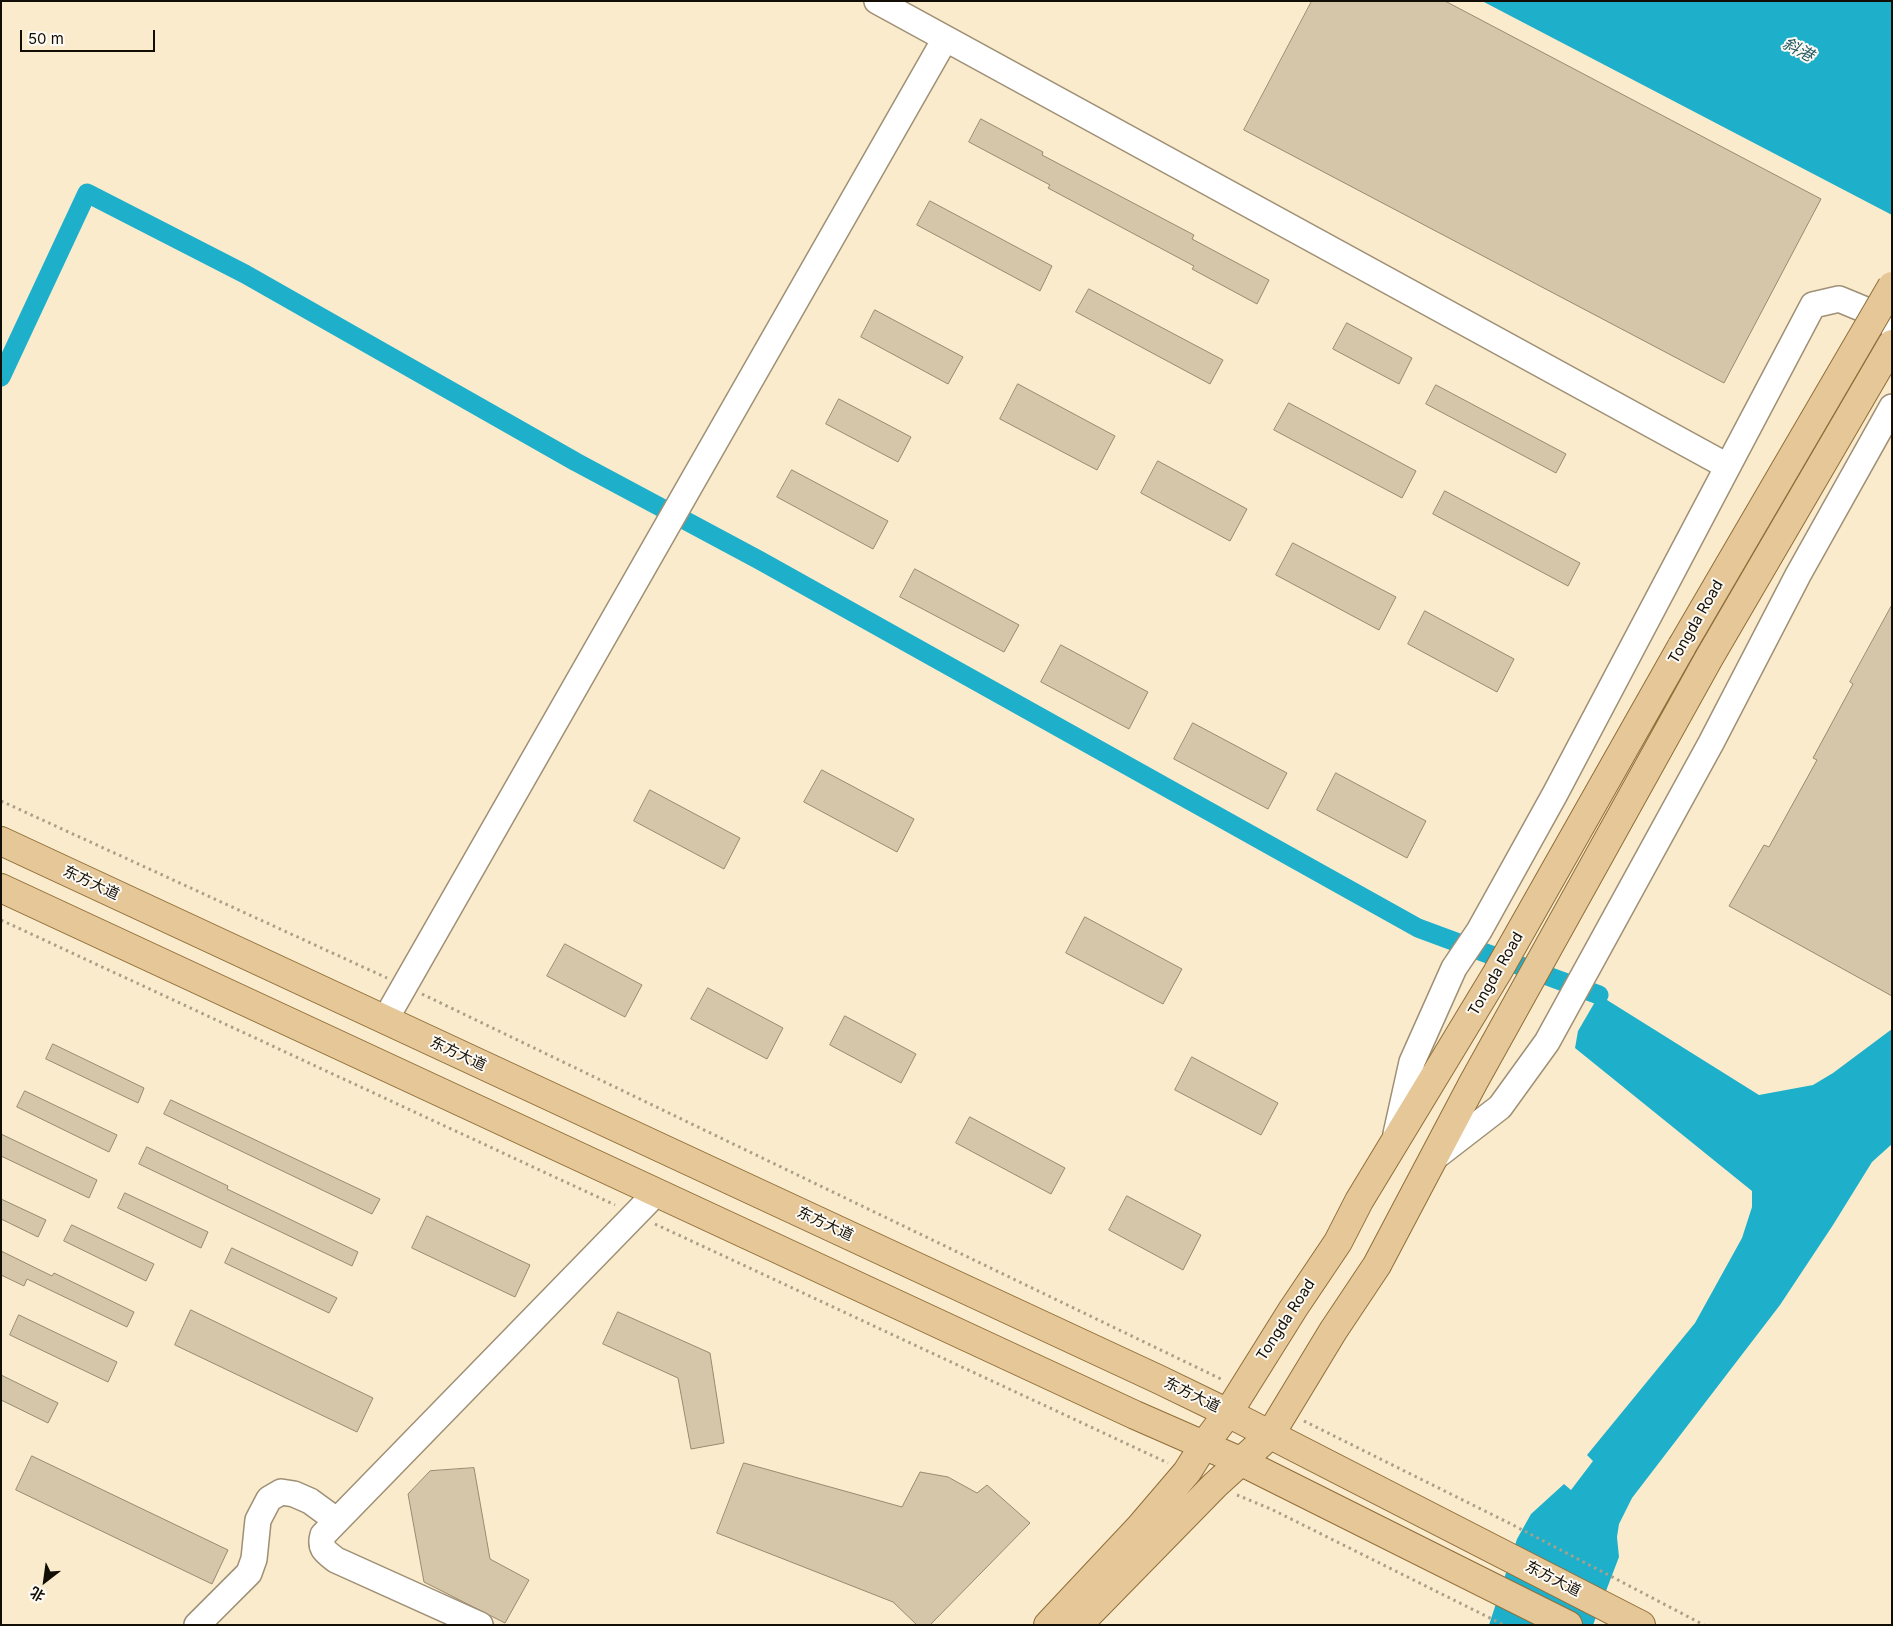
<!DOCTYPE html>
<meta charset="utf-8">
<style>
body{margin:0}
#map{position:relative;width:1893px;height:1626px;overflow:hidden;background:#faebcd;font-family:Inter,"Noto Sans SC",sans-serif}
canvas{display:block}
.frame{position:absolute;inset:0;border:2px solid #130e05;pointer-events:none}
.north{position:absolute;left:20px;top:1556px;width:50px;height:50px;-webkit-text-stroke:4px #fdfaf4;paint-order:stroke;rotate:210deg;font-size:14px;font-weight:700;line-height:20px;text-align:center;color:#130e05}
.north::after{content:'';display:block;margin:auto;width:18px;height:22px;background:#130e05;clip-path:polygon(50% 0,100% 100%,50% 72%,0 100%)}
.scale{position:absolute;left:20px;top:30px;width:135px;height:22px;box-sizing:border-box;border:2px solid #130e05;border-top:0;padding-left:6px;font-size:15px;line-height:18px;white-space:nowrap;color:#130e05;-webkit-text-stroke:4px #fdfaf4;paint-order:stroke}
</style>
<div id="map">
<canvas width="1893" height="1626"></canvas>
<div class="frame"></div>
<div class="north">北</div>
<div class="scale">50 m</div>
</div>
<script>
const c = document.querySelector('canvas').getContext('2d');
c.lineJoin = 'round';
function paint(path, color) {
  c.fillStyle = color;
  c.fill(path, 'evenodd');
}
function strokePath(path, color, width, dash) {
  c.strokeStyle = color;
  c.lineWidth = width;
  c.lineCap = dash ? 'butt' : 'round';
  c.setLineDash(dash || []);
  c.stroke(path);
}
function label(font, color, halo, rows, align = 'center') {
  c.font = font + ' Inter,"Noto Sans SC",sans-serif';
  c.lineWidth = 4;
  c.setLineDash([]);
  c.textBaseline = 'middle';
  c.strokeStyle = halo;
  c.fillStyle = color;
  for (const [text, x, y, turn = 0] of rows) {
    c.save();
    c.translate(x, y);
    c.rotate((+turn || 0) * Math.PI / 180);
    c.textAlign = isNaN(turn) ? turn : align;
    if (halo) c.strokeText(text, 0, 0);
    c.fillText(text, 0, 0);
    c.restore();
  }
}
const water = new Path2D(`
 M1482,1h410v214z
 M1599,995l160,100 54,-10 20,-12 59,-44v115l-20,18 -39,63 -53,80 -148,193 -13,26 -2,13 2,20 -26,68h-104l28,-86 14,-25 33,-30 7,6 22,-29 -6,-6 108,-132 47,-85 10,-31v-16l-177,-143 3,-17z`);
const canal = new Path2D(`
 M1,377l86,-184 158,81 331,188 183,98 659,368 181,67`);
const building = new Path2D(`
 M1312,1h133l376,198 -97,184 -480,-253z
 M981,119l62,33 -1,3 152,80 -2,4 77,41 -12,24 -65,-35 2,-3 -146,-78 2,-3 -81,-43z
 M930,201l122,65 -12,25 -123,-66z
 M1089,289l134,71 -13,24 -134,-72z
 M875,310l88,47 -15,27 -87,-47z
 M1347,323l65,35 -13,26 -66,-35z
 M1018,384l97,52 -18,34 -97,-51z
 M1436,385l130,69 -10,19 -130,-69z
 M839,399l72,38 -13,25 -72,-38z
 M1289,403l127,68 -14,27 -128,-68z
 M1158,461l89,48 -17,32 -89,-48z
 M792,470l96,51 -15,28 -96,-52z
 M1445,491l135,72 -12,23 -135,-72z
 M1293,543l103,54 -17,33 -103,-55z
 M915,569l104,56 -15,27 -104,-55z
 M1892,605v391l-163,-90 35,-61 5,2 48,-87 -4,-2 40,-74 -3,-2z
 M1425,611l89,48 -17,33 -89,-48z
 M1061,645l87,47 -19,37 -88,-47z
 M1193,723l94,50 -19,36 -94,-50z
 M822,770l92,49 -17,33 -93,-50z
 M1336,773l90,48 -19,37 -90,-48z
 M650,790l90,48 -16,31 -90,-48z
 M1085,917l97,52 -19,35 -97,-51z
 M565,944l77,41 -17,32 -78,-41z
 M708,988l75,40 -16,31 -76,-40z
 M845,1016l71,38 -15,29 -71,-38z
 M53,1044l91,44 -6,15 -92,-44z
 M1192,1057l86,46 -17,32 -86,-45z
 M25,1091l92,44 -8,17 -92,-45z
 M171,1100l209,99 -8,15 -208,-100z
 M970,1117l95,51 -14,26 -95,-51z
 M1,1134l96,46 -8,18 -88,-42z
 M147,1147l81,39 -1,3 131,63 -6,14 -213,-102z
 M125,1193l83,39 -7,16 -83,-40z
 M1127,1196l74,39 -18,35 -74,-40z
 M1,1199l45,21 -8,17 -37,-18z
 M427,1216l103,49 -15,32 -103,-49z
 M72,1225l82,39 -8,17 -82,-40z
 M232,1248l105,50 -8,15 -104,-50z
 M1,1251l51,25 2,-3 80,39 -7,15 -100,-48 -3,7 -23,-11z
 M191,1310l182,88 -16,34 -182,-87z
 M618,1312l92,41 14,90 -33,6 -13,-71 -75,-34z
 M19,1315l98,47 -9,20 -98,-47z
 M1,1375l57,28 -10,20 -47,-23z
 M32,1456l196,94 -16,34 -196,-94z
 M744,1463l158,44 18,-35 28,5 29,16 10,-8 43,38 -100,102h-13l-24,-23 -176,-69z
 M474,1468l16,91 39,21 -24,43 -81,-41 -16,-88 22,-23z`);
const path = new Path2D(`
 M1,801l386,177
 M1,920l614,285
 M422,994l801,386
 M655,1224l513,239
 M1304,1421l207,103 193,101
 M1237,1495l36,15 231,115`);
const minor = new Path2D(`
 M877,1l850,465
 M385,1020l560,-981
 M1396,1134l16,-72 42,-94 25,-37 76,-137 258,-489 26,-6 29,12 24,14
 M1434,1158l66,-51 47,-65 164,-299 87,-168 94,-168
 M197,1625l52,-52 5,-14 4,-39 11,-21 12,-7 13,2 16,7 26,19
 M480,1625l-144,-65c-10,-8 -17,-11 -13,-25l333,-342`);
const major = new Path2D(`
 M1,841l1159,539 68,33 413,212
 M1,888l1134,527 105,46 328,164
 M1048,1625l92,-98 47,-55 17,-27 24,-32 65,-104 45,-67 21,-41 138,-228 185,-327
 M1078,1625l137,-140 55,-50 63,-104 44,-66 96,-182 236,-425 183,-314`);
const majorBridge = new Path2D(`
 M1682,646l210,-360`);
const streetNames = [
 ["Tongda Road",1696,622,-60],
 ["东方大道",91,883,25],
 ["Tongda Road",1496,974,-60],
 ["东方大道",458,1054,25],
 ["东方大道",825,1224,25],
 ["Tongda Road",1286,1320,-57],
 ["东方大道",1192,1395,26],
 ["东方大道",1553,1579,27]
];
const waterNames = [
 ["斜港",1798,50,28]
];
paint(water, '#1eb0cb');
strokePath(canal, '#1eb0cb', 19);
paint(building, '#d5c6a9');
strokePath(building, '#988a6f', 1);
strokePath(minor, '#9f9075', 28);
strokePath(major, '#906e38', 30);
strokePath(path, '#ab9f88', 3, [2.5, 4]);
strokePath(minor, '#fff', 25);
strokePath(major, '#e5c798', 28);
strokePath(majorBridge, '#906e38', 30, []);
strokePath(majorBridge, '#e5c798', 28);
label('15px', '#130e05', '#fdfaf4', streetNames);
label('italic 16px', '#235964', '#fdfaf4', waterNames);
</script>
